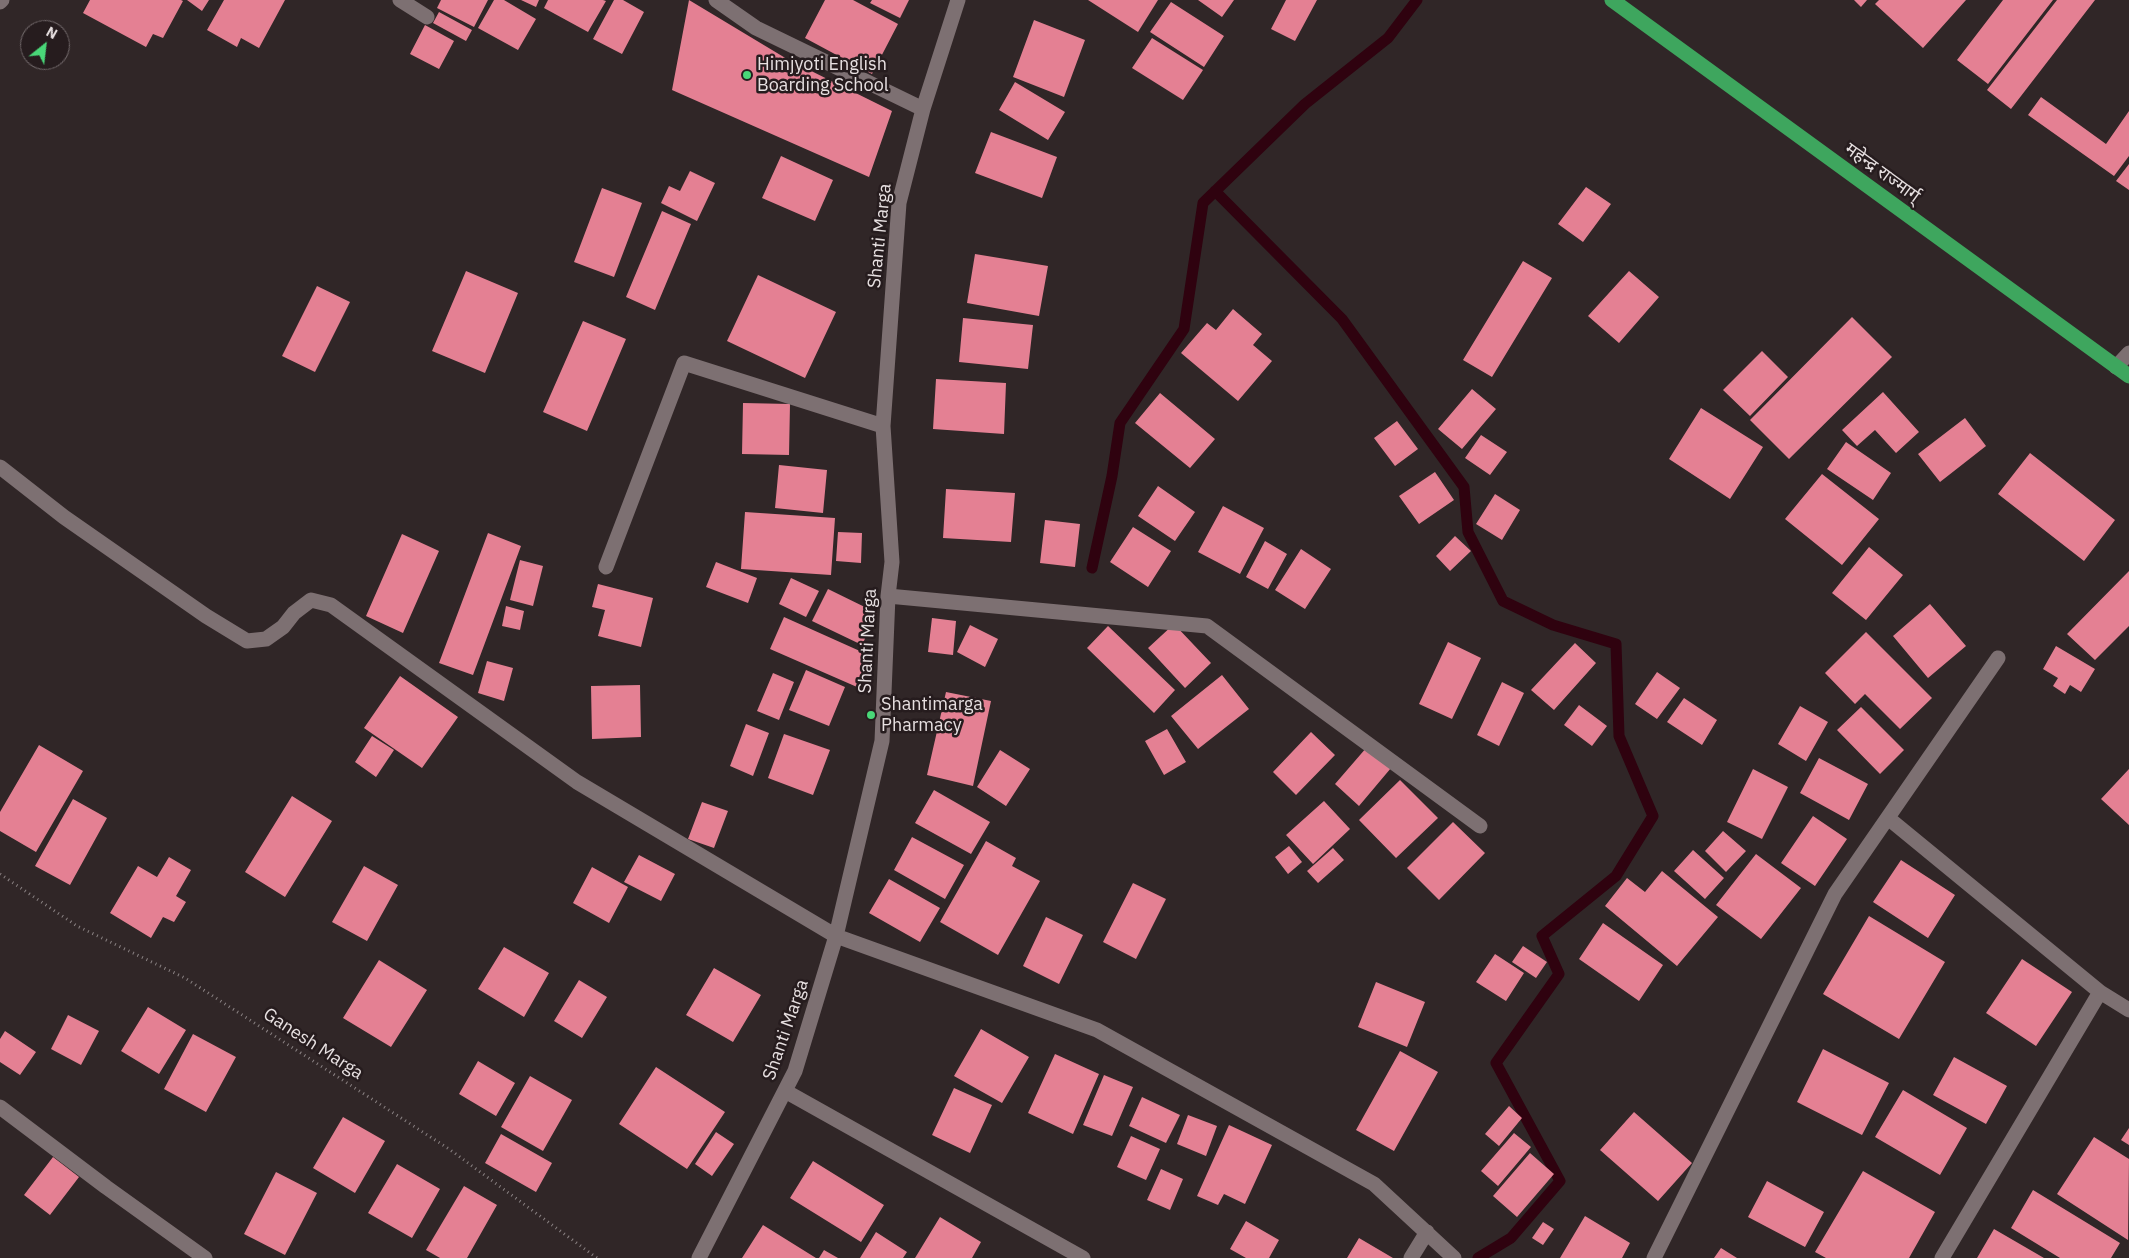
<!DOCTYPE html>
<meta charset="utf-8">
<style>
body{margin:0}
#map{position:relative;width:2129px;height:1258px;overflow:hidden;background:#302627;font-family:"IBM Plex Sans",sans-serif}
canvas{display:block}
.north{position:absolute;left:20px;top:20px;width:50px;height:50px;box-sizing:border-box;background:#261c1e;border:1px solid #736a6c;border-radius:50%;rotate:29deg;font-size:14px;font-weight:700;line-height:20px;text-align:center;color:#e7e0e1}
.north::after{content:'';display:block;margin:auto;width:18px;height:22px;background:#49d778;clip-path:polygon(50% 0,100% 100%,50% 72%,0 100%)}
</style>
<div id="map">
<canvas width="2129" height="1258"></canvas>
<div class="north">N</div>
</div>
<script>
const c = document.querySelector('canvas').getContext('2d');
c.lineJoin = 'round';
function strokePath(path, color, width, dash) {
  c.strokeStyle = color;
  c.lineWidth = width;
  c.lineCap = dash ? 'butt' : 'round';
  c.setLineDash(dash || []);
  c.stroke(path);
}
function paint(path, color) {
  c.fillStyle = color;
  c.fill(path, 'evenodd');
}
function label(font, color, halo, rows, align = 'center') {
  c.font = font + ' "IBM Plex Sans","Noto Sans Devanagari",sans-serif';
  c.lineWidth = 5;
  c.setLineDash([]);
  c.textBaseline = 'middle';
  c.strokeStyle = halo;
  c.fillStyle = color;
  for (const [text, x, y, turn = 0] of rows) {
    c.save();
    c.translate(x, y);
    c.rotate((+turn || 0) * Math.PI / 180);
    c.textAlign = isNaN(turn) ? turn : align;
    if (halo) c.strokeText(text, 0, 0);
    c.fillText(text, 0, 0);
    c.restore();
  }
}
const stream = new Path2D(`
 M1215,191l127,128 122,168 4,45 35,69 50,24 63,19 3,92 34,80 -37,60 -74,60 17,38 -63,89 64,118 -49,57 -33,20
 M1092,568l20,-92 8,-53 64,-94 19,-126 102,-99 83,-66 29,-38`);
const building = new Path2D(`
 M90,0h91l2,1 -20,37 -10,-4 -7,13 -63,-34z
 M187,0h22l-7,11z
 M224,0h61l-26,48 -18,-10 -4,9 -30,-17z
 M441,0h47l-14,27 -37,-19z
 M494,0h10l32,19 -18,31 -40,-22z
 M521,0h18l-3,7z
 M548,0h55l3,1 -18,31 -44,-24z
 M614,0h9l21,12 -22,42 -29,-15z
 M689,0l98,59 105,52 -23,66 -197,-87z
 M825,0h28l45,24 -26,50 -67,-36z
 M872,0h37l-9,18 -30,-15z
 M1088,0h70l-20,32z
 M1198,0h36l-12,17z
 M1286,0h31l-22,41 -24,-12z
 M1854,0h13l-6,7z
 M1879,0h87l-43,48 -48,-44z
 M2003,0h50l-65,84 -31,-24z
 M2057,0h38l-84,109 -24,-19z
 M1171,2l53,34 -20,31 -54,-35z
 M439,12l33,18 -6,11 -33,-18z
 M1034,20l51,20 -21,57 -51,-20z
 M425,25l29,16 -15,28 -29,-15z
 M1152,38l51,32 -20,30 -51,-32z
 M1015,82l50,30 -17,28 -49,-30z
 M2041,97l65,47 23,-33v45l-15,20 -86,-61z
 M991,132l66,25 -15,41 -67,-25z
 M781,156l52,24 -18,41 -53,-23z
 M2129,164v26l-13,-9z
 M690,171l25,12 -18,38 -36,-18 8,-17 11,5z
 M1586,187l25,17 -28,38 -25,-18z
 M602,188l40,15 -28,74 -40,-15z
 M662,211l29,13 -36,86 -29,-13z
 M975,254l73,12 -9,50 -72,-13z
 M1523,261l29,17 -60,99 -29,-17z
 M466,271l52,22 -33,80 -53,-22z
 M1629,271l30,26 -40,46 -31,-27z
 M758,275l78,37 -31,66 -78,-37z
 M317,286l33,16 -35,70 -33,-16z
 M1233,309l29,25 -9,11 19,16 -34,40 -57,-48 26,-30 9,7z
 M1852,317l40,40 -103,102 -39,-39z
 M963,318l70,7 -5,44 -69,-7z
 M583,321l43,18 -39,92 -44,-19z
 M1762,351l26,26 -38,39 -27,-26z
 M936,379l70,4 -2,51 -71,-5z
 M1472,389l24,20 -34,40 -24,-20z
 M1883,392l36,40 -23,21 -21,-23 -18,16 -15,-16z
 M1160,393l55,46 -25,29 -55,-45z
 M743,403l47,1 -1,51 -47,-1z
 M1701,408l62,39 -33,52 -61,-40z
 M1965,418l21,28 -46,36 -22,-28z
 M1397,421l21,28 -23,17 -21,-28z
 M1481,435l26,17 -17,23 -25,-17z
 M1846,442l45,31 -18,27 -46,-31z
 M2030,453l85,67 -31,41 -86,-67z
 M779,465l48,5 -4,43 -48,-5z
 M1435,472l19,28 -35,24 -20,-28z
 M1822,474l57,45 -37,46 -57,-46z
 M1158,486l37,26 -20,29 -37,-25z
 M946,489l69,4 -4,49 -68,-4z
 M1495,494l25,16 -18,30 -26,-16z
 M1223,506l41,22 -24,46 -42,-22z
 M745,512l90,6 -4,57 -90,-6z
 M1045,520l35,4 -5,43 -35,-4z
 M1133,527l38,24 -23,36 -38,-25z
 M838,532l24,1 -1,30 -25,-2z
 M488,533l33,13 -48,129 -34,-12z
 M402,534l37,17 -36,82 -37,-17z
 M1455,536l16,15 -21,20 -14,-15z
 M1265,541l22,13 -19,35 -22,-12z
 M1869,547l34,28 -37,45 -34,-27z
 M1301,549l30,20 -26,40 -30,-19z
 M520,560l23,6 -10,40 -23,-6z
 M716,562l41,16 -9,25 -42,-16z
 M2129,571v55l-34,34 -28,-26z
 M791,578l28,13 -13,26 -27,-13z
 M598,584l55,14 -12,49 -43,-11 7,-26 -13,-3z
 M828,589l49,24 -15,32 -50,-24z
 M1930,604l36,42 -38,32 -35,-42z
 M506,606l18,5 -4,19 -18,-4z
 M784,617l87,39 -14,31 -87,-38z
 M932,618l24,3 -3,34 -25,-3z
 M1174,624l37,39 -26,25 -37,-40z
 M970,625l28,14 -13,28 -28,-15z
 M1108,626l67,64 -21,23 -67,-65z
 M1866,632l66,66 -32,31 -35,-35 -10,10 -30,-31z
 M1448,642l33,16 -29,61 -33,-15z
 M1575,643l21,20 -42,47 -23,-20z
 M2056,646l39,23 -14,23 -11,-7 -5,9 -12,-8 5,-8 -15,-9z
 M487,661l26,7 -9,33 -26,-8z
 M806,670l39,17 -16,39 -40,-16z
 M1657,672l23,16 -23,31 -22,-15z
 M773,673l21,9 -15,38 -22,-9z
 M1222,675l27,34 -51,40 -27,-33z
 M400,676l58,41 -36,51 -58,-40z
 M1502,682l22,11 -25,53 -22,-11z
 M640,685l1,52 -49,2 -1,-53z
 M946,692l45,9 -18,85 -46,-11z
 M1684,698l33,22 -15,25 -35,-23z
 M1579,705l28,21 -15,20 -28,-21z
 M1800,706l28,16 -22,39 -28,-17z
 M1861,707l43,43 -24,24 -43,-44z
 M746,724l23,9 -16,43 -23,-10z
 M1167,729l19,33 -22,13 -19,-34z
 M1311,732l24,23 -39,40 -23,-23z
 M784,734l46,16 -17,45 -45,-17z
 M372,736l22,14 -18,27 -21,-15z
 M39,745l44,26 -47,81 -36,-21v-19z
 M1367,747l24,21 -32,38 -24,-22z
 M1000,750l30,19 -24,37 -29,-19z
 M1819,758l49,26 -19,36 -49,-27z
 M1753,769l35,18 -26,52 -35,-17z
 M2129,769v56l-28,-26z
 M1400,780l38,38 -42,40 -37,-38z
 M934,790l56,32 -19,32 -56,-31z
 M292,796l40,25 -47,76 -40,-25z
 M73,799l34,19 -37,67 -35,-19z
 M1324,801l26,28 -37,35 -27,-29z
 M702,802l26,9 -14,37 -26,-9z
 M1813,816l34,23 -32,47 -34,-23z
 M1453,822l32,31 -46,47 -32,-32z
 M1723,831l23,20 -20,21 -21,-21z
 M912,837l52,28 -19,34 -51,-29z
 M986,841l30,17 -4,8 28,15 -42,74 -58,-33z
 M1289,846l13,16 -14,12 -13,-17z
 M1333,848l11,12 -26,23 -11,-12z
 M1693,850l31,28 -19,21 -31,-28z
 M1756,854l45,34 -40,51 -45,-34z
 M639,855l36,19 -14,27 -37,-19z
 M169,857l22,13 -15,26 10,6 -12,20 -11,-5 -12,21 -41,-25 28,-47 19,11z
 M1901,860l54,35 -27,43 -55,-36z
 M364,866l34,19 -31,56 -35,-19z
 M592,867l36,20 -19,36 -36,-20z
 M1662,871l56,46 -41,49 -72,-60 22,-28 18,14z
 M889,879l51,29 -20,34 -51,-29z
 M1133,883l33,16 -30,60 -33,-17z
 M1869,916l76,46 -46,77 -76,-45z
 M1046,917l37,18 -24,49 -36,-18z
 M1603,923l60,42 -24,36 -60,-42z
 M1523,946l24,16 -11,16 -24,-16z
 M504,947l45,26 -25,44 -46,-28z
 M1495,954l29,19 -18,28 -30,-19z
 M2022,959l50,33 -36,54 -50,-33z
 M379,960l48,30 -36,57 -48,-29z
 M714,968l47,27 -28,47 -47,-27z
 M579,980l28,17 -25,41 -28,-17z
 M1376,982l49,20 -18,45 -49,-20z
 M148,1007l38,23 -27,44 -38,-23z
 M68,1015l31,16 -18,34 -30,-16z
 M981,1029l48,28 -27,46 -48,-27z
 M5,1031l31,21 -16,23 -20,-13v-23z
 M193,1034l43,23 -30,55 -42,-23z
 M1823,1049l66,34 -27,52 -65,-33z
 M1400,1051l38,21 -44,79 -38,-21z
 M1055,1054l44,20 -26,60 -45,-21z
 M1954,1057l53,29 -21,38 -53,-29z
 M478,1061l37,22 -19,33 -37,-22z
 M656,1067l69,45 -38,57 -68,-45z
 M1104,1075l29,12 -21,49 -29,-11z
 M530,1076l42,24 -29,51 -42,-24z
 M954,1088l38,17 -22,48 -38,-18z
 M1903,1090l64,38 -27,47 -65,-38z
 M1142,1097l38,18 -14,28 -37,-17z
 M1509,1106l13,12 -23,28 -14,-12z
 M1634,1112l58,51 -34,38 -58,-51z
 M1188,1115l29,11 -11,30 -29,-12z
 M343,1117l42,24 -30,52 -42,-25z
 M1229,1125l43,20 -27,59 -21,-10 -6,11 -21,-9z
 M2129,1128v17l-8,-5z
 M716,1132l18,12 -22,32 -17,-12z
 M1514,1133l17,14 -33,39 -17,-15z
 M501,1134l51,29 -16,29 -51,-29z
 M1131,1136l29,13 -14,31 -29,-13z
 M2094,1137l35,22 -1,81 -71,-46z
 M1530,1153l24,21 -37,43 -24,-21z
 M53,1157l26,20 -29,38 -26,-20z
 M813,1161l71,44 -23,37 -71,-44z
 M397,1164l43,25 -28,49 -44,-25z
 M1161,1169l22,10 -13,31 -23,-10z
 M1863,1171l72,41 -26,46h-83l-11,-6z
 M276,1172l41,21 -32,62 -41,-21z
 M1767,1181l57,31 -19,35 -57,-30z
 M464,1186l33,19 -30,53h-27l-14,-8z
 M2033,1190l87,53 -9,15h-51l-49,-30z
 M1585,1216l45,27 -8,15h-62z
 M940,1217l41,25 -9,16h-57z
 M1246,1221l33,19 -10,18h-23l-16,-9z
 M1543,1222l11,7 -11,16 -11,-7z
 M763,1225l53,33h-74z
 M1994,1229l50,29h-67z
 M876,1232l31,20 -4,6h-43z
 M1359,1238l34,20h-46z
 M1721,1248l16,10h-23z
 M824,1250l14,8h-19z`);
const path = new Path2D(`
 M0,874l77,52 108,52 264,171 148,109`);
const street = new Path2D(`
 M400,0l27,17
 M716,0l40,28 167,81
 M0,2l2,-2
 M2116,367l13,-14
 M0,467l64,50 142,99 41,25 19,-2 17,-12 11,-14 17,-13 20,5 246,177 259,154 261,94 277,154 80,74
 M606,567l78,-204 199,63
 M888,596l319,30 273,200
 M1888,818l212,174 29,18
 M785,1091l298,167
 M0,1107l106,80 99,71
 M699,1258l96,-187 41,-135 46,-195 6,-145 4,-34 -9,-136 16,-223 24,-94 35,-109
 M1411,1258l16,-26
 M1654,1258l181,-364 163,-236
 M1942,1258l158,-266`);
const highway = new Path2D(`
 M1612,0l517,376`);
const markers = [
 [747,75,5,"#49d778"],
 [871,715,5,"#49d778"]
];
const poiNames = [
 ["Himjyoti English",757,65],
 ["Boarding School",757,86],
 ["Shantimarga",881,705],
 ["Pharmacy",881,726]
];
const streetNames = [
 ["महेन्द्र राज्मार्ग्",1882,173,36],
 ["Shanti Marga",880,236,-84],
 ["Shanti Marga",868,641,-87],
 ["Shanti Marga",786,1030,-71],
 ["Ganesh Marga",313,1044,33]
];
strokePath(stream, '#2f020f', 11);
paint(building, '#e48093');
strokePath(path, '#8b8384', 3, [1, 4]);
strokePath(street, '#7d7072', 15);
strokePath(highway, '#3ea65e', 15);
for (const [x, y, r, color] of markers) {
  const dot = new Path2D();
  dot.arc(x, y, r, 0, 2 * Math.PI);
  c.fillStyle = color;
  c.fill(dot);
  strokePath(dot, '#261c1e', 2);
}
label('18px', '#e7e0e1', '#261c1e', poiNames, 'left');
label('18px', '#e7e0e1', '#261c1e', streetNames);
</script>
